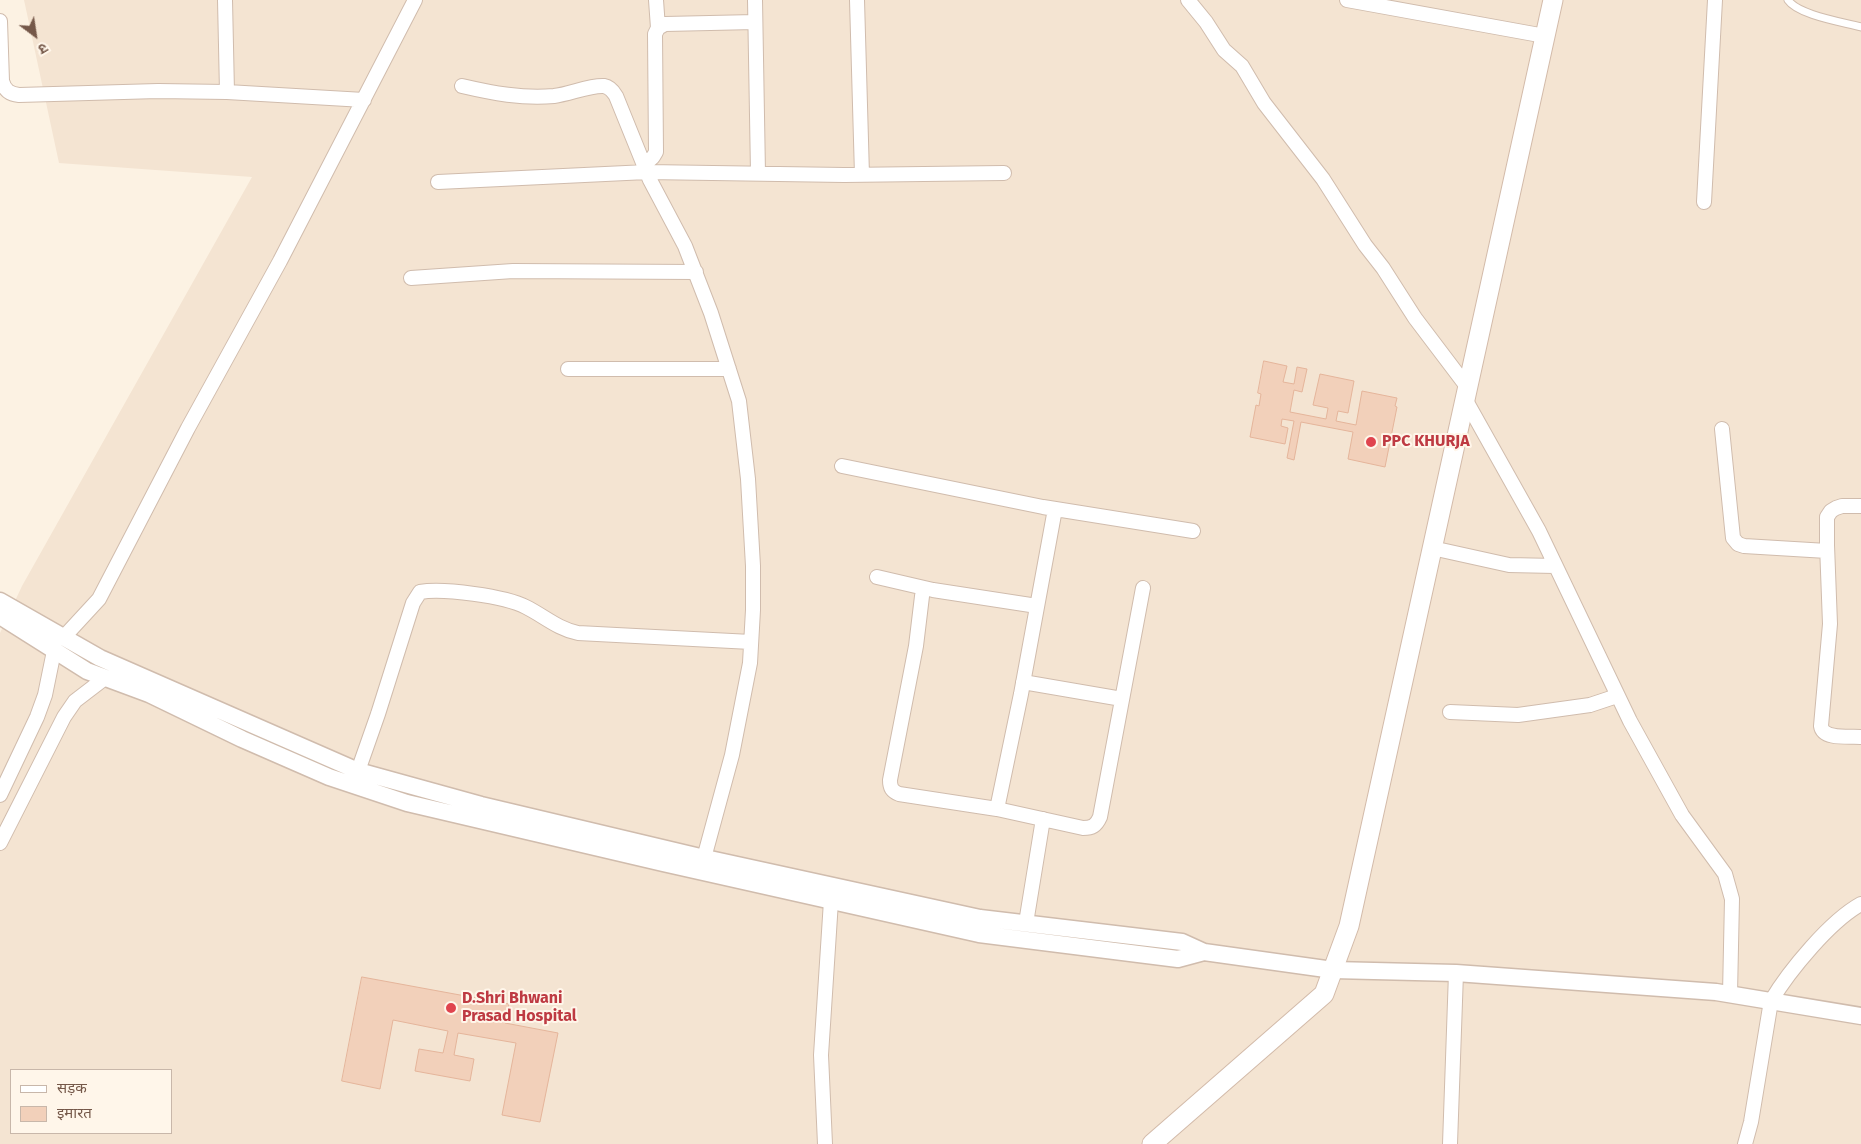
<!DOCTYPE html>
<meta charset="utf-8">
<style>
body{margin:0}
#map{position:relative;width:1861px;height:1144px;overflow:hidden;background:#fcf2e3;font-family:"Fira Sans","Noto Sans Devanagari",sans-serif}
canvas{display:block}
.legend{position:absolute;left:10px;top:1069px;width:162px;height:65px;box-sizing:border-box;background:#fff6ea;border:1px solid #c8b7aa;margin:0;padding:6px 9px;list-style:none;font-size:15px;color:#755849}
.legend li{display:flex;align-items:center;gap:10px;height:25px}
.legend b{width:25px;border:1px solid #c8b7aa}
.north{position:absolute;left:10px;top:10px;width:50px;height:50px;-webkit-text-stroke:4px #fff6ea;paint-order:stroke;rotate:149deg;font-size:14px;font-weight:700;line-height:20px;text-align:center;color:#755849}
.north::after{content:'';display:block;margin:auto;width:18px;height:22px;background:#755849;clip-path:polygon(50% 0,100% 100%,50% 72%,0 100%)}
</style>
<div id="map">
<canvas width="1861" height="1144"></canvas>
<ul class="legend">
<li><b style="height:6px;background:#fff"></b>सड़क</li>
<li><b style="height:14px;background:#f2d0ba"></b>इमारत</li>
</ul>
<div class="north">उ</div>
</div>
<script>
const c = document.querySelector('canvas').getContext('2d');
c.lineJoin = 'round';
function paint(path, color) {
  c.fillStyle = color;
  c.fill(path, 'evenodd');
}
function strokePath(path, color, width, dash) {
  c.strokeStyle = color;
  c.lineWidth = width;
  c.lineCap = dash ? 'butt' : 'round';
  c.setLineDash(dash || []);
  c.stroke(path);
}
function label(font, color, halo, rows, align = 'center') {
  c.font = font + ' "Fira Sans",sans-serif';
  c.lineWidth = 4;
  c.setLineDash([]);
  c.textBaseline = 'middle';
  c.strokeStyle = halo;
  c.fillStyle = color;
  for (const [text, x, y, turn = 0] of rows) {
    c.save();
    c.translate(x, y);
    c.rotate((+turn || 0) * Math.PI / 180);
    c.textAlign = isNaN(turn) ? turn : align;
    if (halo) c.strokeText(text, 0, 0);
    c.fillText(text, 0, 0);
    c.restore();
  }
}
const residential = new Path2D(`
 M24,0h1837v1144h-1861v-511l22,-47 230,-409 -193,-14zM11,1070h160v63h-160z`);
const building = new Path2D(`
 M1264,361l23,5 -4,16 11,2 3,-17 10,2 -5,23 -8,-2 -4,22 36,7 2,-11 -15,-3 7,-31 34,7 -6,32 -10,-2 -2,10 20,4 6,-34 35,7 -2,8 2,1 -12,60 -37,-8 5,-27 -52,-10 -7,38 -7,-2 7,-37 -12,-2 -1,7 7,2 -3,16 -35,-7 6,-32 3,1 2,-12 -3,-1z
 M362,977l147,27 -4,19 53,10 -18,89 -38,-7 14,-72 -58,-10 -4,22 20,4 -4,22 -55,-10 4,-22 24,4 5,-22 -55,-11 -13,69 -38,-8z`);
const service = new Path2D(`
 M1788,0c10,15 55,22 73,27`);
const minor = new Path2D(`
 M225,0l2,92
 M656,0l2,28
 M755,0l3,173
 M857,0l5,175
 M1188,0l18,22 18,28 18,16 22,37 59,76 42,66 18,23 32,50 53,70
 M1347,0l198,36
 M0,21l2,60c3,10 8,13 17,14l139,-4 69,1 137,8
 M462,86c30,7 61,13 92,10 16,-2 36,-11 50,-10 6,1 9,5 12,10l34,84 35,66 26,67 28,88 9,78 5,87v44l-3,53 -18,92 -28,103
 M644,165l9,-8 3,-5 -1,-118 3,-6 7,-4 90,-2
 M438,182l209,-10 197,3 160,-2
 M1704,202l11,-202
 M411,278l102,-7 183,1
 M568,369h161
 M1465,399l74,132 91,190 52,94 43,59 7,25 -2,95
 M1722,429l11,109 5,6 6,2 83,5
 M842,466l201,41 150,24
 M1861,506h-19l-6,2 -5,3 -4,6v28l3,79 -9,102c2,14 29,10 40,11
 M1432,548l77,17 46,1
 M877,577l56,13 104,16
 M923,588l-7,58 -26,134c0,8 2,11 9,14l98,15 86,19c9,0 13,-2 17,-11l43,-229
 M63,638l36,-39 89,-171 92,-167 135,-261
 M1023,682l99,17
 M1450,712l68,3 72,-10 27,-9
 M358,771l20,-57 35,-111 7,-11c23,-4 85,4 106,15 18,9 32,22 52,26l173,9
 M0,795l37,-78 8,-22 9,-44
 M997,809l24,-115 34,-185
 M0,843l64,-126 11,-16 30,-23
 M1026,923l17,-104
 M825,1144l-4,-89 10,-154
 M1450,1144l6,-171
 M1745,1144l6,-22 20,-121c18,-30 59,-80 90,-97`);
const tertiary = new Path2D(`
 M0,601l100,57 258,113 123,34 215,51 284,62 202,24 22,10 129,18 123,3 260,19 145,24
 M0,616l87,55 62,23 93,45 87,38 78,26 256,60 316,71 199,25 26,-7`);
const secondary = new Path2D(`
 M1152,1144l172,-150 25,-68 204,-926`);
const markers = [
 [1371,442,6,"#e0444e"],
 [451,1008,6,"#e0444e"]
];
const healthNames = [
 ["PPC KHURJA",1382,442],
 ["D.Shri Bhwani",462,999],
 ["Prasad Hospital",462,1017]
];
paint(residential, '#f4e4d2');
paint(building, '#f2d0ba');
strokePath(building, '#e5b59b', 1);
strokePath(service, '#d0bcad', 9);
strokePath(minor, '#d0bcad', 16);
strokePath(tertiary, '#d0bcad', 19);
strokePath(secondary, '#d3bbaa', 21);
strokePath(service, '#fff', 7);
strokePath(minor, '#fff', 14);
strokePath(tertiary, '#fff', 16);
strokePath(secondary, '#fff', 19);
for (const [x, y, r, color] of markers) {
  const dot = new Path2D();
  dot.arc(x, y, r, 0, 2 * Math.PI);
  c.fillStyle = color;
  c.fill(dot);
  strokePath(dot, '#fff6ea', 2);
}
label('bold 16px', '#be3a42', '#fff6ea', healthNames, 'left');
</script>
